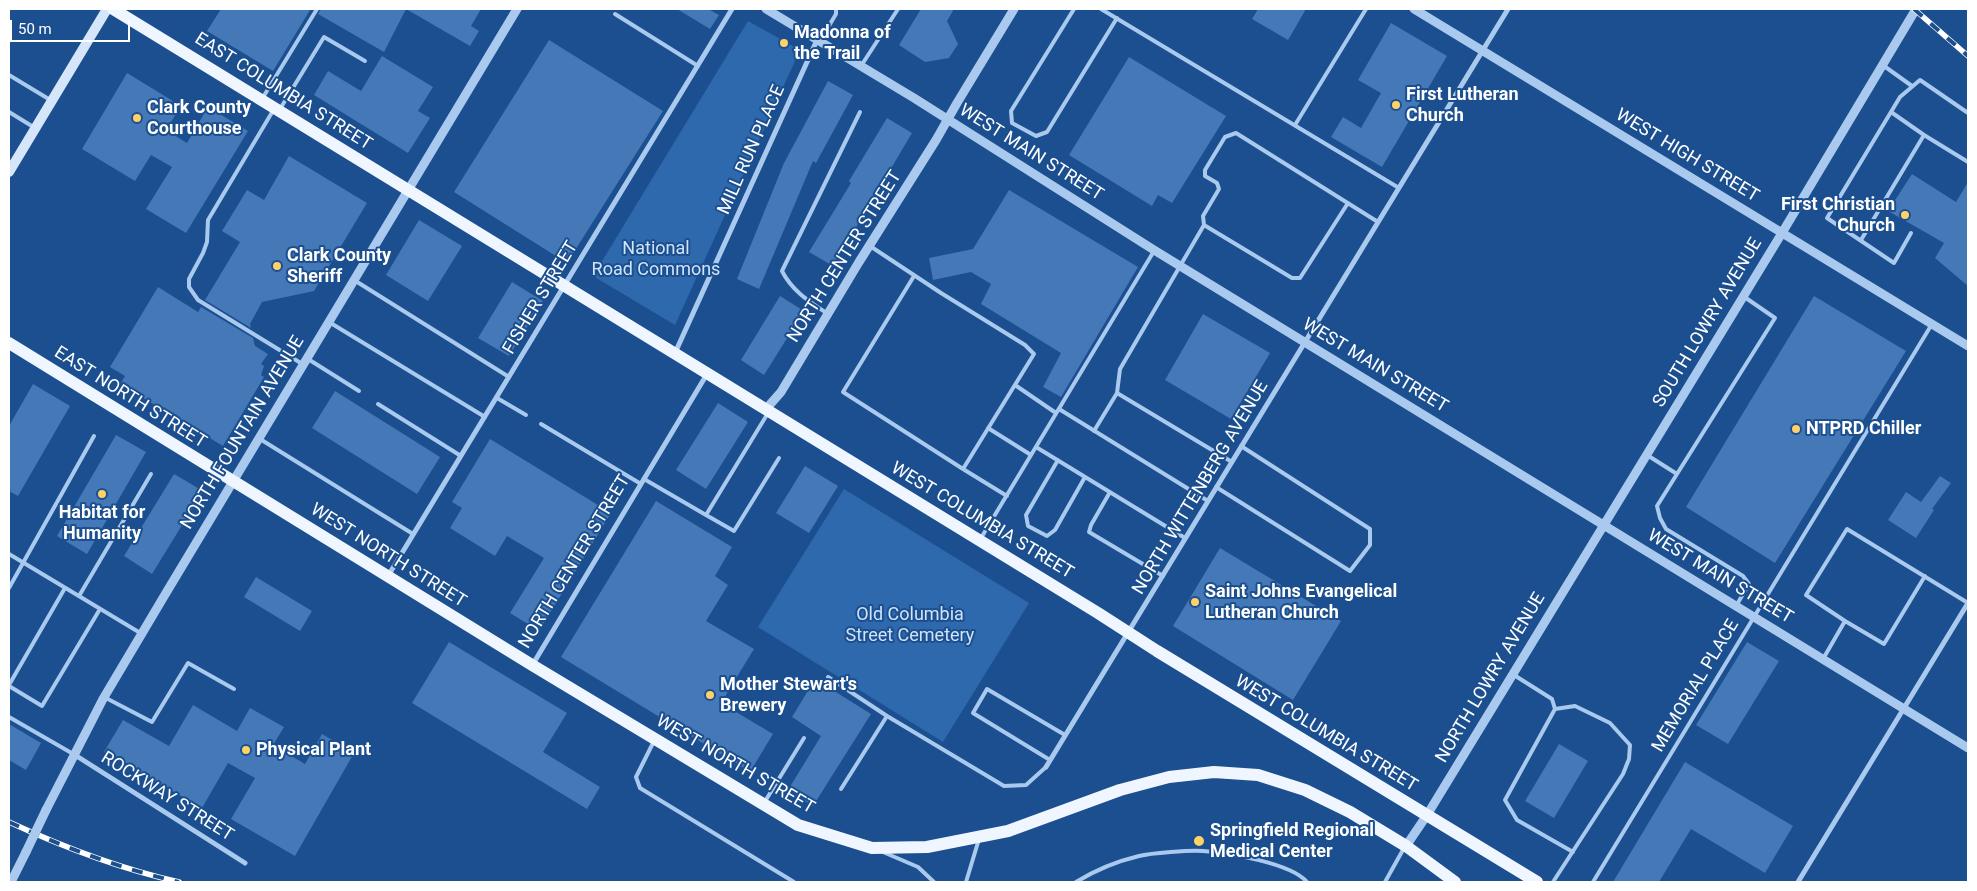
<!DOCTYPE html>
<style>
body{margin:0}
#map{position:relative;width:1977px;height:891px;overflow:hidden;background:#1b4f8f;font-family:Roboto,sans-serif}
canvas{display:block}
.frame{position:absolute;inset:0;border:10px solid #fff;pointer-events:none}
.scale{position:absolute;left:10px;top:20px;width:120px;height:22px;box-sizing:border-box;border:2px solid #fff;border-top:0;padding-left:6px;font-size:15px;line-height:18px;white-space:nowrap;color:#fff;-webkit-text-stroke:4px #1b4f8f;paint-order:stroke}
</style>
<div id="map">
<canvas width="1977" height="891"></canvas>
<div class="frame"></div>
<div class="scale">50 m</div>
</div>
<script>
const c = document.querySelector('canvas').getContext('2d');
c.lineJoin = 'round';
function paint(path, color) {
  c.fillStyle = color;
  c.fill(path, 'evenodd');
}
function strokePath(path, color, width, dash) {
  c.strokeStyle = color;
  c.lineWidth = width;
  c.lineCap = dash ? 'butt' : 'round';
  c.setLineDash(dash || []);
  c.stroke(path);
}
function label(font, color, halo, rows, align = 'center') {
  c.font = font + ' Roboto,sans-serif';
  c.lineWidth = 4;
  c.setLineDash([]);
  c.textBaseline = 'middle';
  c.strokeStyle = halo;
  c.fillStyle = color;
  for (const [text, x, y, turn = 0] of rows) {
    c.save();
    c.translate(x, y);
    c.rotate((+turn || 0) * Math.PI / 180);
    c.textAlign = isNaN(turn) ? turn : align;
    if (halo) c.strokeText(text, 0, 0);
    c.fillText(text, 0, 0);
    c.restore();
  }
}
const green = new Path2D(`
 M748,21l52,29 -125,275 -82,-49z
 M844,489l185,114 -86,139 -185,-115z`);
const building = new Path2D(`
 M221,9h92l-3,1 -37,61 -66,-40z
 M321,9h160l-10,17 8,5 -9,15 -64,-37 -22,43 -66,-38z
 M677,9h31l11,6 -9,14z
 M921,9h33l-7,12 11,23 -9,14 -24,4 -26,-17z
 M1258,9h48l-18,31 -36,-21z
 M1391,23l56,33 -65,111 -51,-30 12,-20 18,11 20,-35 -23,-13z
 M549,40l114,71 -96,152 -113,-71z
 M382,56l51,31 -15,24 12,7 -22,35 -94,-58 14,-24 33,20z
 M1129,57l97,59 -54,87 -14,-8 -6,11 -83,-51z
 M127,73l54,33 -15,24 21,13 21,-36 40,24 -62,102 -40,-24 26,-42 -21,-12 -16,26 -53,-32z
 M828,81l25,14 -37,68 -3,-2 -54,128 -22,-10 47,-116z
 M887,118l25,15 -79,133 -24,-14 42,-69 -2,-2z
 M289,156l78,47 -53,88 -52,11 -12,22 1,4 -46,-28 35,-58 -18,-11 25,-41 17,10z
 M1912,174l44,28 12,-20v104l-33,-28 9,-15 -56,-32z
 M1009,190l129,77 -77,130 -18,-10 18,-34 -80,-49 10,-20 -20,-12 -38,8 -4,-22 44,-9z
 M419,220l43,26 -34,55 -42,-26z
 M512,282l31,19 -34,55 -31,-18z
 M158,287l40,25 3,-5 52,31 2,8 13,8 -7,10 3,2 -3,9 3,2 -41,69 -103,-62 5,-8 -15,-9z
 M780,296l24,15 -40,64 -23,-15z
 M1814,296l92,55 -131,212 -89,-56z
 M1203,314l67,39 -39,66 -66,-39z
 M33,384l37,22 -52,90 -9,-5v-65z
 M335,391l105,66 -23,37 -105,-66z
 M718,403l30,19 -42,67 -30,-19z
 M116,435l30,17 -59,102 -30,-18z
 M490,439l121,74 -72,118 -29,-18 34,-55 -37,-22 -12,20 -45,-28 12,-20 -10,-6z
 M805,466l33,20 -29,47 -33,-20z
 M174,474l29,17 -51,83 -28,-18z
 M1940,476l11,7 -19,26 2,1 -18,28 -28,-18 18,-28 15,10z
 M656,501l76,46 -17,29 13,9 -22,36 48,28 -33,54 52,31 -23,38 -189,-115z
 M1220,548l121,73 -48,79 -120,-74z
 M256,577l56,34 -12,20 -56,-34z
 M449,642l118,71 -24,39 57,35 -13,22 -175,-106z
 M1747,642l32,19 -51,83 -32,-19z
 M815,679l56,35 -58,92 -25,-16 33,-54 -29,-19z
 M193,705l44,26 13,-23 34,19 -11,18 32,19 17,-30 32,19 -59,103 -64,-37 24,-41 -27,-15 -26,45 -98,-56 19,-32 46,26z
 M9,724l32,19 -15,27 -17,-10z
 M1559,744l29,17 -34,57 -29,-17z
 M1685,762l108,64 -28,47 -74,-44 -32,53h-46z`);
const service = new Path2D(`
 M1074,9l-63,102 1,12 24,13 11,-4 70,-114
 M1101,9l298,179
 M615,14l83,52
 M820,41l16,-27v-5
 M861,66l37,-57
 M1884,66l28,20
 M9,75l43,26
 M262,99l55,-90
 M274,109l-66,111 -1,22 -4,11 -14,26v8l9,13 106,65
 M280,109l44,-72 41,24
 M9,112l26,16
 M1891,112l33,23
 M1295,125l71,-116
 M1204,225l88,53h8l48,-75
 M1911,233l-17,30 -67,-45 73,-121 20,-17 48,33
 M1861,240l63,-105 44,27
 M870,246l71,47 84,52 9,9 -71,115 -120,-77 71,-116
 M354,280l155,97
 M828,314c-18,-12 -36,-23 -46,-43l78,-159
 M329,322l156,95
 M308,359l51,32
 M1015,385l41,28
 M497,398l29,17
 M378,404l83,52
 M1059,409l149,92
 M768,413l-62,102 28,16 45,-73
 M541,424l100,60
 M988,428l43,27
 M1094,431l23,-38
 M260,439l153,95
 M1036,447l149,91
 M1647,455l30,19 -20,32 3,12 6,11 77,47 6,8 -13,22
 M1058,460l-32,55 2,11 19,10 8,-6 30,-53
 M1232,462l-115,-69 3,-24 84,-144 -1,-9 16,-27 -2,-6 -12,-7v-6l20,-33 11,-4 142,89
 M963,469l44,27
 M1677,474l98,-156 -32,-22
 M644,479l62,36
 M1216,487l134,84 20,-26v-16l-129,-83
 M1110,492l-19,33 -2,7 74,44
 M981,538l173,-287
 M9,554l133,80
 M9,588l85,-152
 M79,596l72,-122
 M1845,621l39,23 41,-68
 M1823,659l22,-38 -39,-26 41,-66 121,74
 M1514,675l38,24 3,10
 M828,677l59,39
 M9,685l56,-97
 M9,686l33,20 58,-97
 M104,697l48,25 36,-59 46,26
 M9,717l66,38
 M654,741l-18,36 4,11 154,94
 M1050,760l-77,-47 14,-24 78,46
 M841,789l46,-73 117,70 22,-1 20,-18
 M764,803l40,-65
 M883,852l35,15 16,15
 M966,882l13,-43
 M1076,882c18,-11 42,-21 63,-26 12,-3 51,-6 64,-5 26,2 88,12 104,31
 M1385,882l19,-34
 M1553,882l70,-108 6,-15 1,-14 -20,-22 -35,-17 -20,3 -50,91 12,20 56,32
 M1593,882l339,-558`);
const minor = new Path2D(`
 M675,353l142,-313
 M388,576l344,-567
 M533,664l174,-290
 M75,755l170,108
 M1046,767l462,-758
 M1798,882l170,-279`);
const tertiary = new Path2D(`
 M766,9l148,89 240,152 814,498
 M1414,9l554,337
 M766,409l15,-17 78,-130 77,-122 21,-37 57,-94
 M46,810l57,-111 60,-101 354,-589
 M1406,846l21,-31 355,-582 134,-224
 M11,882l15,-30`);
const secondary = new Path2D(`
 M9,172l98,-163`);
const primary = new Path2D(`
 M113,9l985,604 59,38 380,231
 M9,343l523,322 266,160 74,23 55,-1 81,-16 112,-41 49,-13 45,-5 44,3 47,15 45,22 56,34 49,36`);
const rail = new Path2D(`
 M1914,9l54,47
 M9,822c54,25 112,47 170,60`);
const tertiaryBridge = new Path2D(`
 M26,852l20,-42`);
const markers = [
 [784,43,5,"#ffd166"],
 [1396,105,5,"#ffd166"],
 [137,118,5,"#ffd166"],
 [1905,215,5,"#ffd166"],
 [277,266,5,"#ffd166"],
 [1796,429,5,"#ffd166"],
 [102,494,5,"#ffd166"],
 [1195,602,5,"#ffd166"],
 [710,695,5,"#ffd166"],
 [246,750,5,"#ffd166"],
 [1199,841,6,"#ffd166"]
];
const poiNames = [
 ["Madonna of",794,33],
 ["the Trail",794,54],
 ["First Lutheran",1406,95],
 ["Church",1406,116],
 ["Clark County",147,108],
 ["Courthouse",147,129],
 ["First Christian",1895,205,"right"],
 ["Church",1895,226,"right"],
 ["Clark County",287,256],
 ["Sheriff",287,277],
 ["NTPRD Chiller",1806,429],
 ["Habitat for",102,513,"center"],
 ["Humanity",102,534,"center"],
 ["Saint Johns Evangelical",1205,592],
 ["Lutheran Church",1205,613],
 ["Mother Stewart's",720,685],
 ["Brewery",720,706],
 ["Physical Plant",256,750],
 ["Springfield Regional",1210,831],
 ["Medical Center",1210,852]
];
const streetNames = [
 ["EAST COLUMBIA STREET",283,92,32],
 ["MILL RUN PLACE",752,150,-66],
 ["WEST MAIN STREET",1031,153,32],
 ["WEST HIGH STREET",1687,156,31],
 ["NORTH CENTER STREET",845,257,-58],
 ["FISHER STREET",541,298,-59],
 ["SOUTH LOWRY AVENUE",1708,323,-59],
 ["WEST MAIN STREET",1375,366,31],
 ["EAST NORTH STREET",130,398,32],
 ["NORTH FOUNTAIN AVENUE",243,433,-59],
 ["NORTH WITTENBERG AVENUE",1201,488,-59],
 ["WEST COLUMBIA STREET",982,521,31],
 ["WEST NORTH STREET",388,556,32],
 ["NORTH CENTER STREET",575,562,-59],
 ["WEST MAIN STREET",1720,577,31],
 ["NORTH LOWRY AVENUE",1491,678,-59],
 ["MEMORIAL PLACE",1696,686,-59],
 ["WEST COLUMBIA STREET",1326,734,31],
 ["WEST NORTH STREET",735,765,30],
 ["ROCKWAY STREET",167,797,32]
];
const parkNames = [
 ["National",656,249],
 ["Road Commons",656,270],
 ["Old Columbia",910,615],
 ["Street Cemetery",910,636]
];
paint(green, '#2e69ad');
paint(building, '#4478b7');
strokePath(service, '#a9c9ee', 4);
strokePath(minor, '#a9c9ee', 5);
strokePath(tertiary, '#a9c9ee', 9);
strokePath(secondary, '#d6e6fa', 10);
strokePath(primary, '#f0f6ff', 12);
strokePath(rail, '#fff', 5.5);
strokePath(rail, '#1b4f8f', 4, [11]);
strokePath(tertiaryBridge, '#a9c9ee', 9);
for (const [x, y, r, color] of markers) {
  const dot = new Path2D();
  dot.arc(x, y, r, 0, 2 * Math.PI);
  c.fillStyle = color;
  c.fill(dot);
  strokePath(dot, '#1b4f8f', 2);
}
label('bold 18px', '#fff', '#1b4f8f', poiNames, 'left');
label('18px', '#fff', '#1b4f8f', streetNames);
label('18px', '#cfe3fa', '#1b4f8f', parkNames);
</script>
